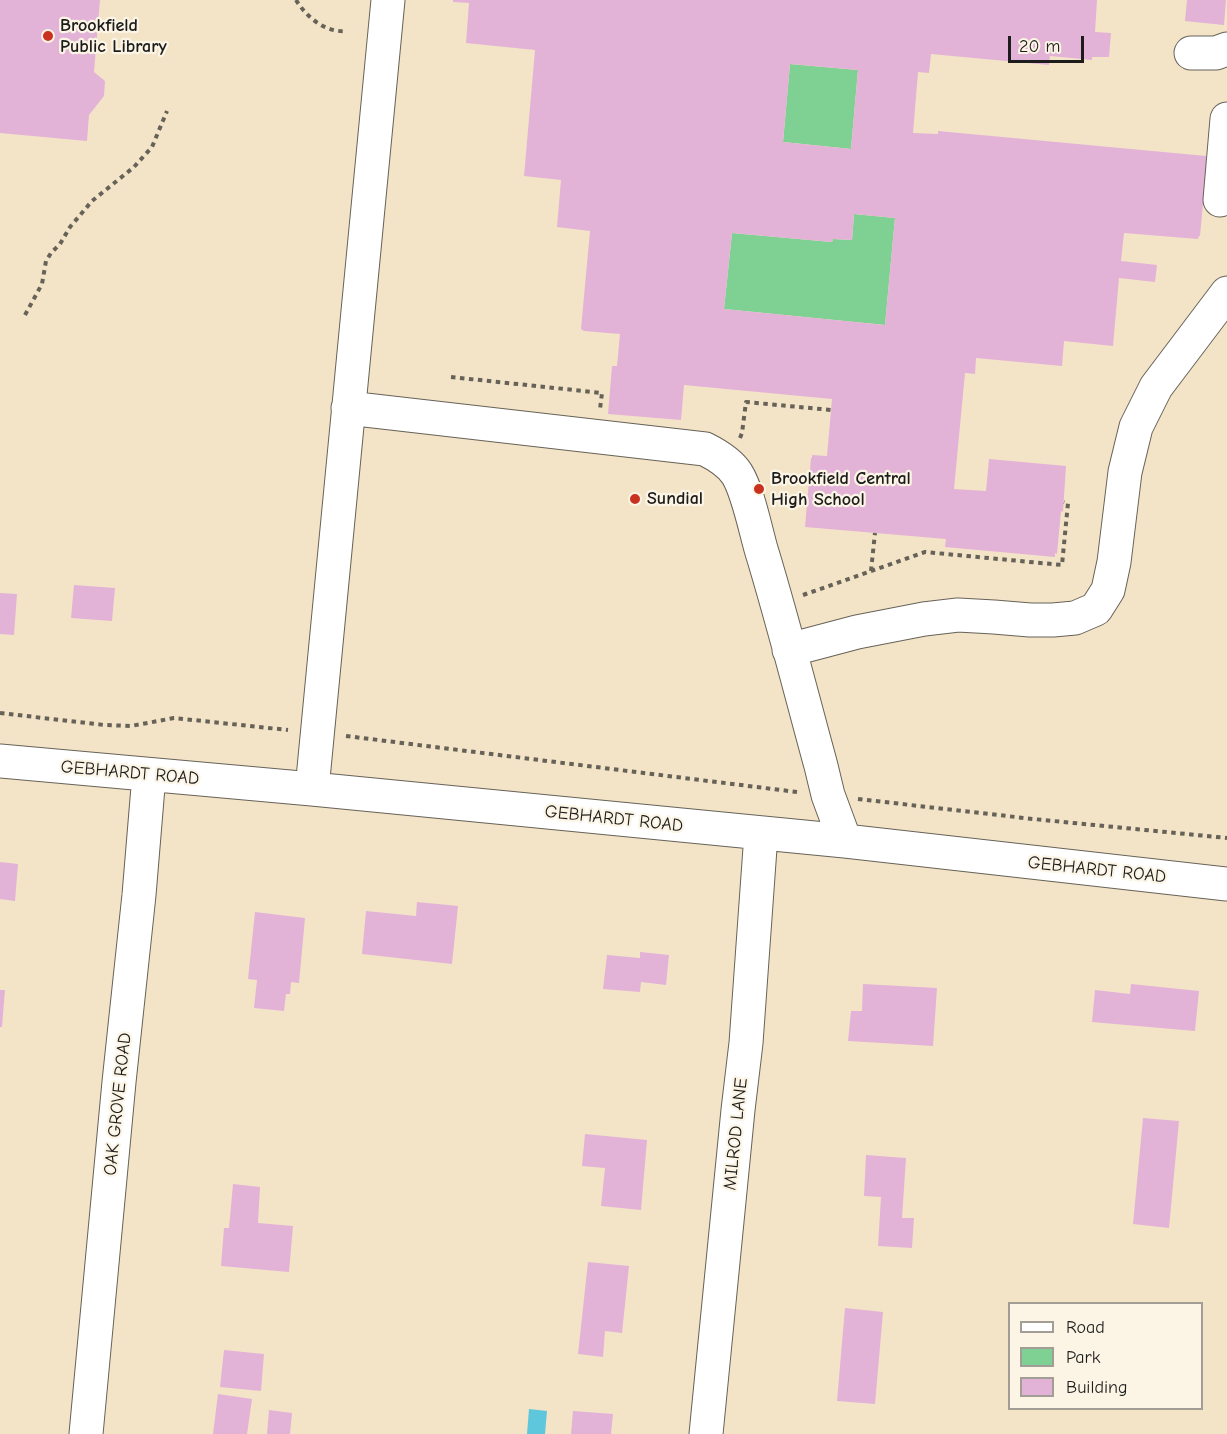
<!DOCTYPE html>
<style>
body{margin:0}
#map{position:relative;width:1227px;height:1434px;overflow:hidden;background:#f3e4c8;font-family:"Comic Neue",sans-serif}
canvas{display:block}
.legend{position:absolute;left:1008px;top:1302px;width:195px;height:108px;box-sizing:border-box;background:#fcf5e5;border:2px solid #a29e95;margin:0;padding:8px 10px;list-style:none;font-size:18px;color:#1c1c1c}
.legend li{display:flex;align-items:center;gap:12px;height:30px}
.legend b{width:30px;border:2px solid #a29e95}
.scale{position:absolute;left:1008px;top:36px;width:76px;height:27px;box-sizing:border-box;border:3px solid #1c1c1c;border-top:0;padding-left:8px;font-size:18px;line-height:21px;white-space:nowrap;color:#1c1c1c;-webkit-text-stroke:4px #fcf5e5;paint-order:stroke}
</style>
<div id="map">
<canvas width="1227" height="1434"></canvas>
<ul class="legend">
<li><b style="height:8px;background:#fff"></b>Road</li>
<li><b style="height:16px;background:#7fd193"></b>Park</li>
<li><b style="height:16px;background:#e3b2d7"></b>Building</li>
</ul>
<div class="scale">20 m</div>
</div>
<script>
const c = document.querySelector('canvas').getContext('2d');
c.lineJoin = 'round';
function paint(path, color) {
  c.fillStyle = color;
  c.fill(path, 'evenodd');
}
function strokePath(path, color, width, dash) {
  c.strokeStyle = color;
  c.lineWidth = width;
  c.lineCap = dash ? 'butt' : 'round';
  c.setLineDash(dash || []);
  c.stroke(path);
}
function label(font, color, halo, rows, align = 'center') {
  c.font = font + ' "Comic Neue",sans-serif';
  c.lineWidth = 4.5;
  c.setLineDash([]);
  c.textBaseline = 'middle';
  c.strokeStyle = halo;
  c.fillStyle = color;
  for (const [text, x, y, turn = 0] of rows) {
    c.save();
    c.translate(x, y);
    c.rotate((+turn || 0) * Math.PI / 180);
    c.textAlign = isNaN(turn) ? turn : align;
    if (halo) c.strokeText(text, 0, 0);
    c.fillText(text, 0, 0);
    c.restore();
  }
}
const green = new Path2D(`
 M790,64l68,6 -7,79 -68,-7z
 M854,214l41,4 -10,107 -161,-16 8,-76 100,9 1,-3 19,1z`);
const water = new Path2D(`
 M529,1409l18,2 -2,23h-18z`);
const building = new Path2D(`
 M0,0h100l-6,72 11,9 -1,15 -15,19 -2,26 -87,-8z
 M453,0h644l-2,32 16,1 -2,24h-17v3l-42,-4 -1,9 -118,-11 -2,19 -11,-1 -5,61 25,1v-3l268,25v4h1l-7,76h-1l-1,3 -74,-6 -3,28 36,4 -2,17 -36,-4 -6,68 -49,-5 -2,25 -86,-8 -1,16 -10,-1 -11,116 32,2 3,-32 77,7 -3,46 -2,-1 -4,43 -2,-1v4l-110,-10 1,-8 -141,-12 6,-69h1v-3l15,1 5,-57 -148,-14 -3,35 -73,-6 4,-48h5l3,-32 -36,-3 -3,-2 9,-98 -33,-4 4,-47 -37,-4 11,-126 -69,-7 3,-40 -16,-1zM790,64l68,6 -7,79 -68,-7zM854,214l41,4 -10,107 -161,-16 8,-76 100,9 1,-3 19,1z
 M1187,0h39l-2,25 -39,-4z
 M74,585l41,3 -3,33 -41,-3z
 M0,593l17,1 -3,41 -14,-1z
 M0,862l18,2 -3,37 -15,-2z
 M417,902l41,4 -6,58 -90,-10 4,-43 50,5z
 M255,912l50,6 -6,65 -8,-1 -1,12h-4l-2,17 -30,-3 3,-28 -9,-1z
 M640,952l29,3 -3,30 -25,-3 -1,10 -37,-3 4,-34 33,3z
 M863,984l74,4 -4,58 -85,-5 3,-30h11z
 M1131,984l68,7 -4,40 -103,-9 3,-32 35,4z
 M0,990h5l-3,37h-2z
 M1143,1118l36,3 -10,107 -36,-4z
 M585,1134l62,6 -6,70 -40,-4 4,-38 -23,-2z
 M866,1155l40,3 -4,60h12l-2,30 -34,-2 3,-49 -17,-1z
 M233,1184l27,3 -2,36 35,3 -4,46 -68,-6 3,-38h5z
 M588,1262l41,4 -7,67 -17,-2 -2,26 -25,-3z
 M845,1308l38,4 -8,92 -38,-3z
 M224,1350l40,4 -3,37 -41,-4z
 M218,1394l34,5 -5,35h-34z
 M269,1410l23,3 -2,21h-23z
 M573,1411l40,3 -2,20h-40z`);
const path = new Path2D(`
 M296,0c11,18 30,33 51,31
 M25,315l17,-31 4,-23 5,-8 9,-9 10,-17 22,-26 42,-34 18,-20 15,-36
 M451,377l151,16 -2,16
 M740,438l2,-5 4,-31 85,8
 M871,571l4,-38
 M803,595l122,-43 137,13 6,-62 -4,-1
 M0,713l104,12 27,1 43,-8 114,12
 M346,736l451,56
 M858,799l175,20 194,19`);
const minor = new Path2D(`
 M1191,53h25l11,-4
 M1220,200l7,-81
 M348,408l357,41c12,6 25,14 32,25 11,18 18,54 24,75 22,72 40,144 60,217l7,29 17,46
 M789,650l68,-18 67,-13 34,-4 36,2 36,3h23l22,-2 21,-9 12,-19 6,-28 11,-90 11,-45 20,-40 71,-94
 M0,761l312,28 533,52 382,43
 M312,789l76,-789
 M86,1434l33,-352 20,-187 10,-120
 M706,1434l32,-324 8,-67 15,-209`);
const markers = [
 [48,36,6,"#c8321e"],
 [759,489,6,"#c8321e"],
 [635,499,6,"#c8321e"]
];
const poiNames = [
 ["Brookfield",60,26],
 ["Public Library",60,47],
 ["Brookfield Central",771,479],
 ["High School",771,500],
 ["Sundial",647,499]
];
const streetNames = [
 ["GEBHARDT ROAD",130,773,5],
 ["GEBHARDT ROAD",614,819,6],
 ["GEBHARDT ROAD",1097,870,6],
 ["OAK GROVE ROAD",118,1104,-84],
 ["MILROD LANE",736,1134,-84]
];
paint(green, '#7fd193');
paint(water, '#5fc7db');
paint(building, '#e3b2d7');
strokePath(minor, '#676258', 35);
strokePath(path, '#676258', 4, [4.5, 4.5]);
strokePath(minor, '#fff', 33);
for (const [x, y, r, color] of markers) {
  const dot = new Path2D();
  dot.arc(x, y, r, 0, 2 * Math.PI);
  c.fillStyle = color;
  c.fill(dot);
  strokePath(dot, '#fcf5e5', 2);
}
label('bold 18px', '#1c1c1c', '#fcf5e5', poiNames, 'left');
label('18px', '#1c1c1c', '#fcf5e5', streetNames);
</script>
